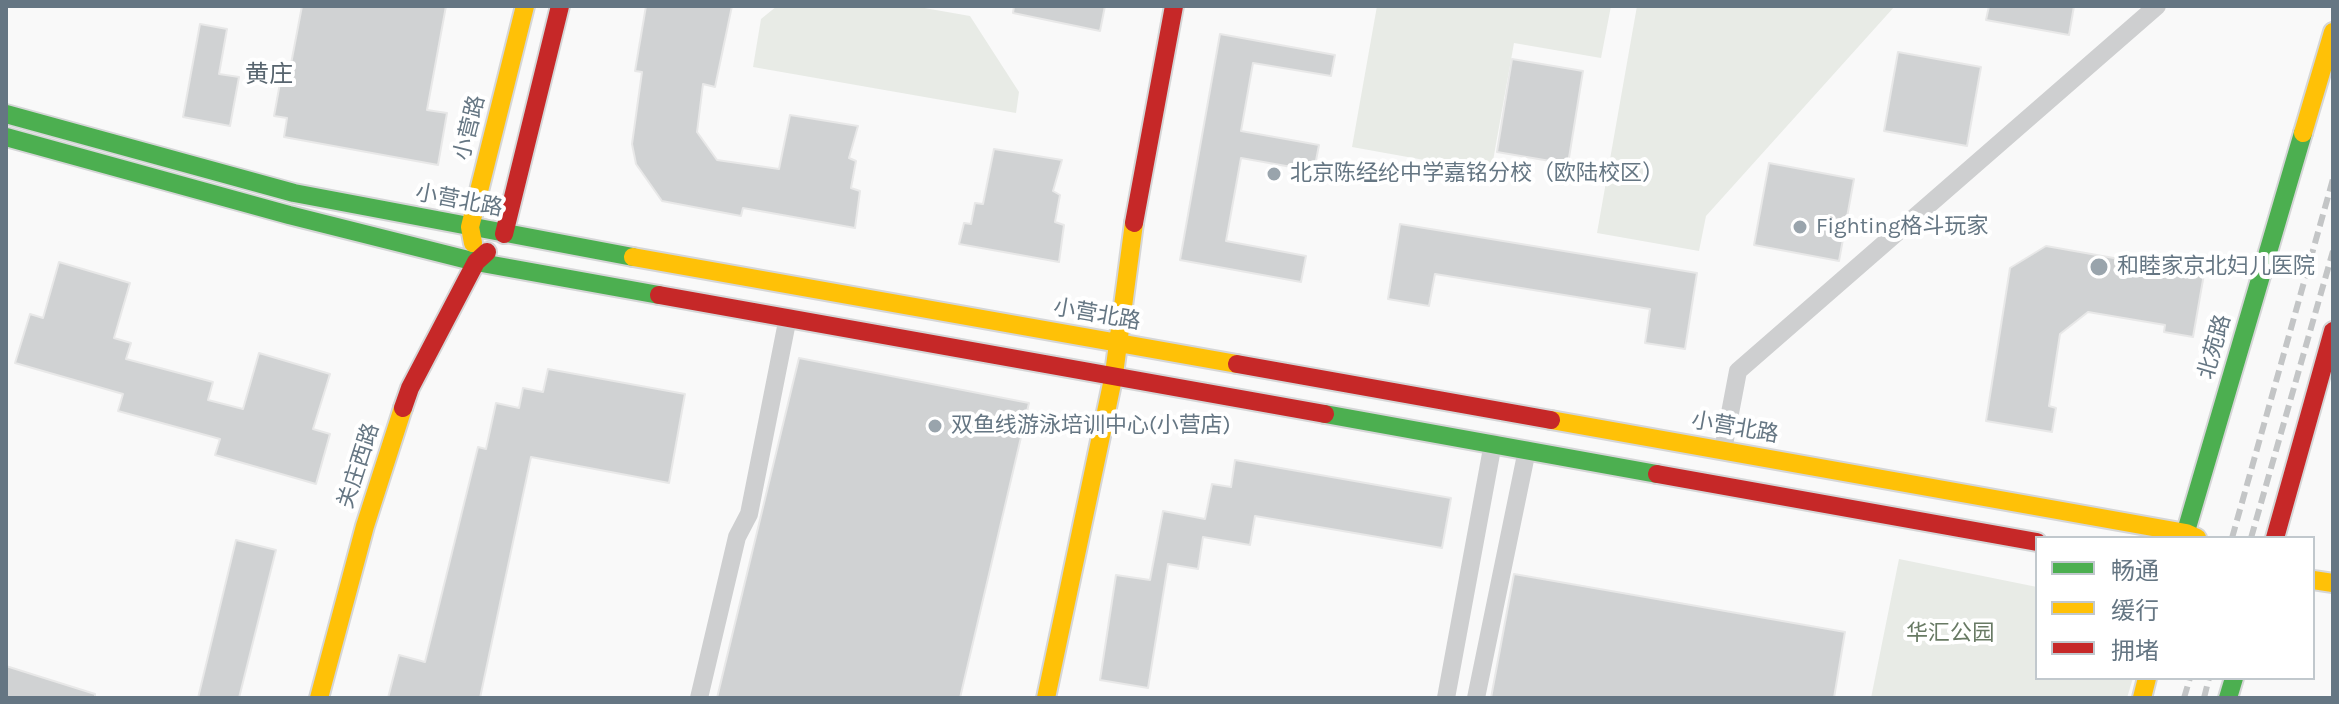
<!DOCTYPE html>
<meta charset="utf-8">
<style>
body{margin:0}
#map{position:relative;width:2339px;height:704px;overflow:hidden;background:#f9f9f9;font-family:Karla,"Noto Sans SC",sans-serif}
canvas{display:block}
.frame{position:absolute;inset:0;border:8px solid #657683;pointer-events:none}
.legend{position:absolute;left:2035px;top:536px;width:280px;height:144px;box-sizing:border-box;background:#fff;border:2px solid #c1c8cd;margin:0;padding:10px 14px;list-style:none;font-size:24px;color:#657683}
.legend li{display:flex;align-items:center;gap:16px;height:40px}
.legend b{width:40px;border:2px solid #c1c8cd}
</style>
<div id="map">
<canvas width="2339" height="704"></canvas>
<div class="frame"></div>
<ul class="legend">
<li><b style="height:10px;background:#4caf50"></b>畅通</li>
<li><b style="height:10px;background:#ffc107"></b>缓行</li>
<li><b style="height:10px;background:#c62828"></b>拥堵</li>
</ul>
</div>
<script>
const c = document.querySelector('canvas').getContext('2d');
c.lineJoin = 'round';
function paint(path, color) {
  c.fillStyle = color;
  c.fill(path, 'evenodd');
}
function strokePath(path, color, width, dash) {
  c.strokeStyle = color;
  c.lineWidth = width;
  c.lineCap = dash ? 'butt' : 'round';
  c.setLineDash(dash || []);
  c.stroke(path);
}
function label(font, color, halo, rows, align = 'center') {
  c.font = font + ' Karla,"Noto Sans SC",sans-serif';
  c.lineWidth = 8;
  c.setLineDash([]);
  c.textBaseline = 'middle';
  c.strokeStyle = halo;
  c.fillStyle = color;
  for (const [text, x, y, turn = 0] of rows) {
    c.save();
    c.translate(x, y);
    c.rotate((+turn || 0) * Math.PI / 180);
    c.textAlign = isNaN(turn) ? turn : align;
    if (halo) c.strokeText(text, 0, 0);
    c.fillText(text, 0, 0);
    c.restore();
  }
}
const green = new Path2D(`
 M777,6h136l57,10 49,76 -3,21 -263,-46 8,-48z
 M1377,6h234l-10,52 -87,-15 -23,129 -139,-25z
 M1637,6h258l-189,210 -7,35 -102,-18z
 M1899,559l138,28v91h96l-6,20h-256z`);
const building = new Path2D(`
 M302,6h144l-19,104 20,3 -9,52 -154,-28 3,-19 -13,-2 6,-33 7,2z
 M646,6h86l-17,81 -12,-3 -6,48 20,28 62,9 11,-54 68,11 -9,32 7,3 -5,27 9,3 -5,37 -112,-20 -2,8 -79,-15 -26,-37 -4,-20 10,-72 -7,-1z
 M1014,6h91l-5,25 -87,-18z
 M1989,6h85l-5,29 -83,-15z
 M200,24l27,5 -8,45 20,3 -9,49 -47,-9z
 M1220,34l115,21 -4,21 -78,-13 -12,68 78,14 -5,26 -73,-13 -15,83 80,15 -5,26 -121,-22z
 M1898,52l83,15 -14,79 -83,-15z
 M1512,59l71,12 -15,93 -71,-12z
 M994,149l68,11 -9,31 7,4 -5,27 9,3 -5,37 -100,-18 5,-21 7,1 4,-21 8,1z
 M1769,163l85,16 -15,82 -85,-16z
 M1400,224l297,49 -12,76 -40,-6 5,-34 -215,-35 -6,32 -41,-7z
 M2046,246l158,28 -11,63 -29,-5 1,-7 -77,-13 -28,22 -11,72 7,2 -4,24 -66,-11 24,-153z
 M59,262l71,21 -16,55 17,5 -5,16 87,23 -5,18 35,9 16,-56 71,21 -17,55 17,5 -14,50 -101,-29 5,-16 -102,-28 5,-17 -108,-31 15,-49 13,4z
 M799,358l230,45 -69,295h-243z
 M548,369l137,25 -16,89 -138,-26 -51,241h-92l11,-43 26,7 53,-215 8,2 10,-46 23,5 4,-20 20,4z
 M1235,460l216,38 -9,50 -187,-32 -5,29 -47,-8 -5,32 -30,-5 -20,124 -48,-8 16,-105 34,5 13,-69 42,8 7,-35 19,3z
 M236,540l40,10 -37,148h-41z
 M1514,574l331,58 -11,66h-343z
 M6,666l89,28v4h-89z`);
const street = new Path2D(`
 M1723,450l15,-79 419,-365
 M699,698l38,-161 12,-23 39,-197
 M1446,698l47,-255
 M1476,698l51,-248`);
const fast = new Path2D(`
 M6,114l288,79 339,64
 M6,137l283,78 187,47 183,33
 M1325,414l332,60
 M2184,538l119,-405
 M2228,698l6,-20`);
const slow = new Path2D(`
 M2303,133l30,-101
 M473,243l-3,-16 55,-221
 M633,257l604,107
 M1551,420l635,113 11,5
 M2313,580l20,3
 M319,698l46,-172 38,-118
 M1046,698l68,-324 20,-151
 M2142,698l5,-20`);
const jam = new Path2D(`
 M1134,223l40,-217
 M504,234l56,-228
 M659,295l666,119
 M1237,364l314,56
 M403,408l7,-20 66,-126 11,-10
 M1657,474l380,68
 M2275,538l58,-207`);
const rail = new Path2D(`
 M2232,538l101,-359
 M2251,538l82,-287
 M2184,698l6,-20
 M2204,698l5,-20`);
const markers = [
 [1274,174,8,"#99a4ac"],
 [1800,227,8,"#99a4ac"],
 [2099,267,10,"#99a4ac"],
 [935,426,8,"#99a4ac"]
];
const streetNames = [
 ["小营路",470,128,-76],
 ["小营北路",459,201,11],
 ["小营北路",1097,315,10],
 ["北苑路",2215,347,-74],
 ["小营北路",1735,428,10],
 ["关庄西路",359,466,-72]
];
const poiNames = [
 ["北京陈经纶中学嘉铭分校（欧陆校区）",1290,174],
 ["Fighting格斗玩家",1816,227],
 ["和睦家京北妇儿医院",2117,267],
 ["双鱼线游泳培训中心(小营店)",951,426]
];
const parkNames = [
 ["华汇公园",1950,634]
];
const neighbourhoodNames = [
 ["黄庄",269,75]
];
paint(green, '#e8ebe6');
paint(building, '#d0d2d3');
strokePath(building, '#e8e8e8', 2);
strokePath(fast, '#d5d6d7', 22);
strokePath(slow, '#d5d6d7', 22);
strokePath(jam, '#d5d6d7', 22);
strokePath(street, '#cecfd0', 18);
strokePath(fast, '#4caf50', 18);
strokePath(slow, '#ffc107', 18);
strokePath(jam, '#c62828', 18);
strokePath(rail, '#c3c5c6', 6, [12, 6]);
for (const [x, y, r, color] of markers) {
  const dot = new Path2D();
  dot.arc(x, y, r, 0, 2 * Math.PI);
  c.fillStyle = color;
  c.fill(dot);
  strokePath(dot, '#fff', 3);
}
label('22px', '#657683', '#fff', streetNames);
label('22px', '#657683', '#fff', poiNames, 'left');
label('22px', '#687a64', '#fff', parkNames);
label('24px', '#57646e', '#fff', neighbourhoodNames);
</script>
